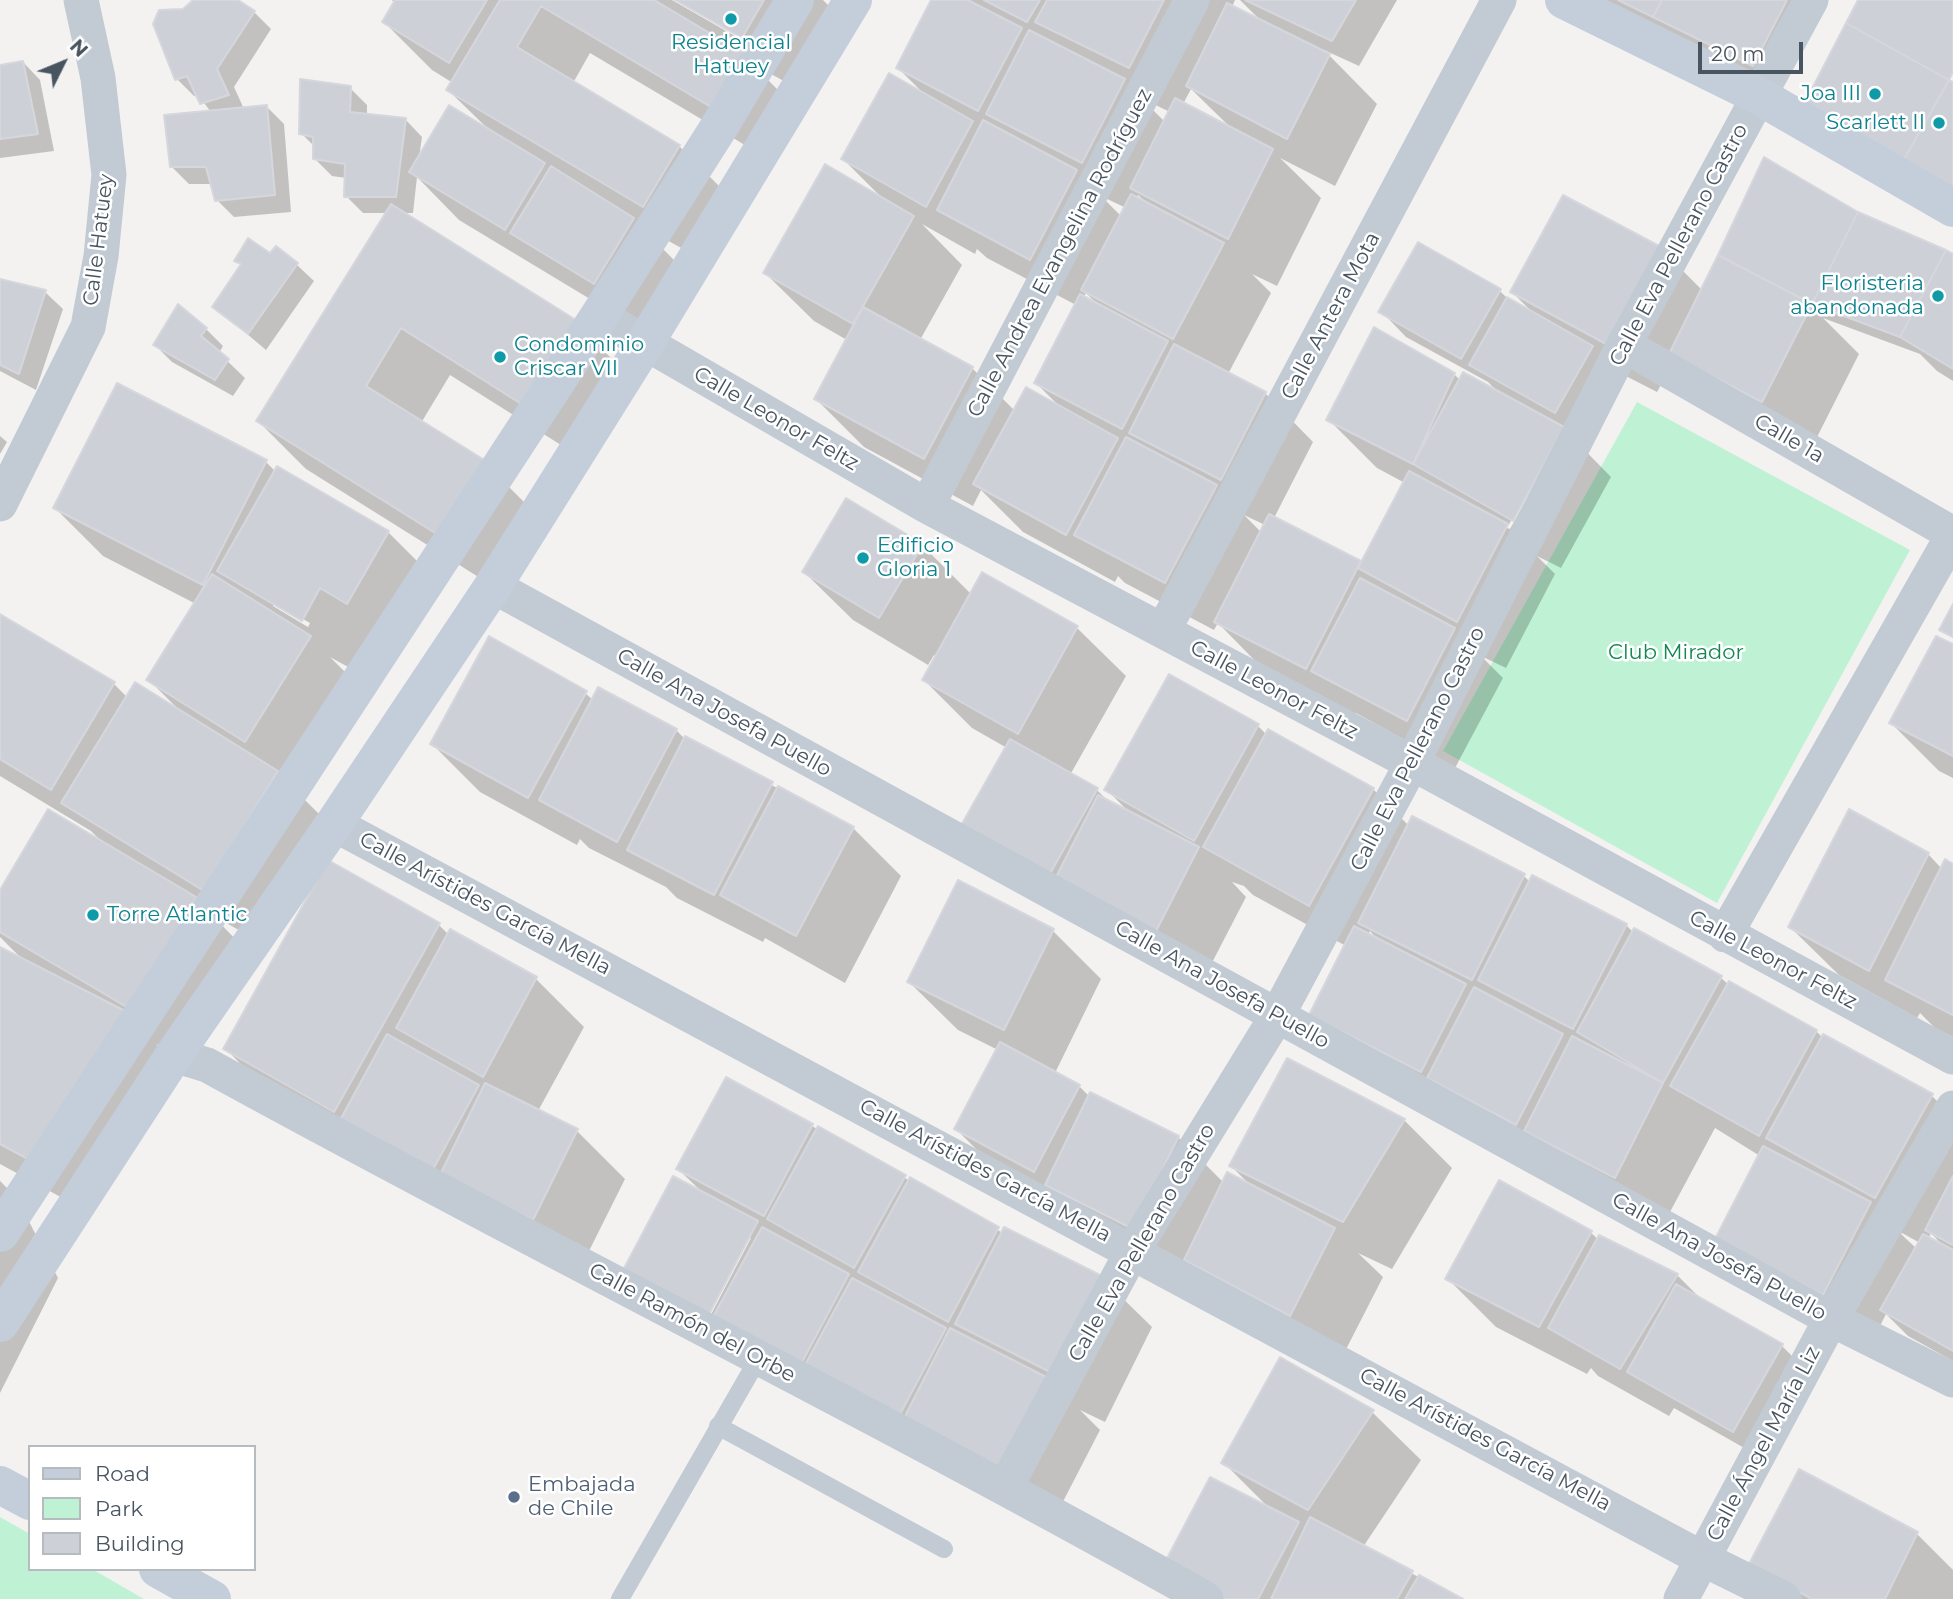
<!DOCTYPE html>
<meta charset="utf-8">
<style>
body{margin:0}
#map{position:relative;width:1953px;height:1599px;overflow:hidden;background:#f4f2f1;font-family:Montserrat,sans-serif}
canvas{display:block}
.legend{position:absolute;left:28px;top:1445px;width:228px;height:126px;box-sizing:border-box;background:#fff;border:2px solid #b6bbbf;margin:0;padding:9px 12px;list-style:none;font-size:21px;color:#485460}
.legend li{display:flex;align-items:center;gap:14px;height:35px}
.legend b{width:35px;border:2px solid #b6bbbf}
.north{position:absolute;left:28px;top:28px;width:70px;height:70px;-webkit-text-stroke:5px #fff;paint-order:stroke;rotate:47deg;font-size:19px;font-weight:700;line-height:28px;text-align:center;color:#485460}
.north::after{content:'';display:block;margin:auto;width:24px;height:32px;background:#485460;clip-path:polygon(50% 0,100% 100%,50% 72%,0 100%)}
.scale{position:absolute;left:1698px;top:42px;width:105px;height:32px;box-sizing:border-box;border:4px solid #485460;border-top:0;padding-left:9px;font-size:21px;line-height:24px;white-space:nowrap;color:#485460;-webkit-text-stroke:5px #fff;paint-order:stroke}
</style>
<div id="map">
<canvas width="1953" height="1599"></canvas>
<ul class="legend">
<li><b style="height:9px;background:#c4cedb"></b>Road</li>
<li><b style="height:19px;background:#bff2d5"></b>Park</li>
<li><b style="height:19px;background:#cdd0d7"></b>Building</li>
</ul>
<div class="north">N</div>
<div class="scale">20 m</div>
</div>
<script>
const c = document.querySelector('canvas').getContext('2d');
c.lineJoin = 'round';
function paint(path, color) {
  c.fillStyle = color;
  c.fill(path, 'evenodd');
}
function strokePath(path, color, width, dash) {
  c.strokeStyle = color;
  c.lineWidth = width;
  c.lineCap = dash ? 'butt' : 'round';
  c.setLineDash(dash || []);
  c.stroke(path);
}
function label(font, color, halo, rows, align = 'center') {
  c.font = font + ' Montserrat,sans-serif';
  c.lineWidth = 5;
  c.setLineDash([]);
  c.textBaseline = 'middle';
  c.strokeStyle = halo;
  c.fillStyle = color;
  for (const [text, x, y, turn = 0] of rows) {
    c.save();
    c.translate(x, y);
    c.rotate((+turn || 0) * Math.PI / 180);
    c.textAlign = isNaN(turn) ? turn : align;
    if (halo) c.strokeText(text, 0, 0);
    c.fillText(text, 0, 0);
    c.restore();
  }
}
const green = new Path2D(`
 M1637,402l273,148 -193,353 -274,-152z
 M0,1517l30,17v35h62l52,30h-144z`);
const shadow = new Path2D(`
 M196,0h38l20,12 17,17 -37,58 10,22 23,-2 17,17 7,88 -57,5 -17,-17 -4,-16h-24l-18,-18 40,-54 -13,-17 -4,1 -17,-17 7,-69z
 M392,0h280l77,44 2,-3 -72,-41h144l10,10 -42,75 -40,-22 39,39 -30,52 -170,-101 -17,30 106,63 48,48 -35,60 -54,-30 43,43 -38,64 -184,-111 -42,-43 -4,36h-11l173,109 48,48 -51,82 -122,-77 -29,48 64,40 48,48 -45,72 -182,-114 -48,-48 129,-208h-24l-17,-17v-18l-14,-2 -17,-17v-12l-14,-14 49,-45 17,17v11l38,3 17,18 -3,21 67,-31 -38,-37 5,-7 -21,-13 -48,-48 11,-18z
 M933,0h302l-3,7 29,14 -21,-21h157l-38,66 -35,-16 53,54 -42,82 -55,-28 41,40 -44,88 -25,-12 19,19 -43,81 37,19 48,49 -39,76 88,46 43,-81 -28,-15 -49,-49 126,-45 7,7 37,11 -10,-10 -82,-45 -25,-26 119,-20 9,9 23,12 -20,-20 148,-44 42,42 155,-77 96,43v125l-16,-10 -17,-17 -97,-36 36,36 -48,95 -135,-91 -19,34 -39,-20 -53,58 46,47 -50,91 -24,-12 18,18 -49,94 -25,-12 22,22 -48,90 -99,-55 -2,3 -90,-46 -46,-47 -4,7 -89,-47 -7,-7 -3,6 -92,-50 -42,-42 -8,16 -109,-59 -48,-48 31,-59 -33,-19 -49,-48 117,-75 -39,-39 81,-65 -26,-26zM1191,89l39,38 -47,-23zM1141,98l29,14 -5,10zM1138,195l10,9 -12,-5zM1101,196l25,12 -5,8zM922,224l53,30 2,-5 10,9 89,47 -40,78 24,24 -45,4 -43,-43 -52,-28 42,-75zM1086,293l13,13 -16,-8zM1554,443h4l-48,86 -3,-1zM1244,515l21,10 -3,8z
 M1599,0h212l-40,82z
 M23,62l17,18 14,71 -54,7v-92z
 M270,255l26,9 18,17 -48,69 -51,-43 27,-41 -6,-6z
 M0,281l45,11 18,17 -27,81 -36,-19z
 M206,329l17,17 -4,7 26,25 -12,18 -61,-34 -17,-17z
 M0,436l7,6 -7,12z
 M266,462l10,10 112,60 48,48 -86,88 -20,-11 28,28 -64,104 31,31 -72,118 -41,-23 31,32 -65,109 -22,-12 16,16 -82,153 -90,-49v-215l23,11 -23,-23v-43l101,-53 -10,-10 -91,-55v-160l114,68 13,13 51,12 -29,-29 47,-76 -93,-48 -48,-48zM273,602l37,21 -2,4 -35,-21z
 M922,545l49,49 11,-19 95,53 49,48 -56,99 27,15 13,13 18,8 -22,-22 152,-63 9,9 106,54 36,37 115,50 6,6 96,43 7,7 88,46 8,7 87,46 7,7 109,58 21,21v244l-45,-25 -22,-22 -14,28 -106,-55 -6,-131 -45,-28 -52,97 -303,-162 -14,-117 -93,-51 -9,-9 -12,-4 14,15 -44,85 -193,-105 -2,-129 -35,-20 -48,-48 13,-23 -3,-2 -6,10 -75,-45 -49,-48zM1370,931l8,9 -10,-5zM1902,1233l18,10 -3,6 -16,-15zM1931,1233l11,12 -13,-8z
 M1953,646v132l-14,-7 -48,-48z
 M585,693l8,7 83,30 10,10 167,88 48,48 -56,107 -80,-45 -2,4 -86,-44 -11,-11 -77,-39 -9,-9 -3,6 -97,-53 -48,-48z
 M1928,854l14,15 11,-3v171l-18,-9 -15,-15 -3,5 -78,-43 -49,-48z
 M958,883l95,48 48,48 -46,94 24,13 10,10 89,41 46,46 26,2 -19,-19 173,-46 48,48 -60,101 -34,-16 25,24 -44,86 -104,-55 -46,-46 -7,14 -178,-99 -48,-48 42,-79 -40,-20 -49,-48z
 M439,925l10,10 1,-4 86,48 48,48 -46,84 39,20 48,48 -44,88 -308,-170 -48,-49z
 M812,1126l191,107 100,46 49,48 -47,95 -25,-12 20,20 -46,89 -381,-199 30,-127 -25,-24zM747,1238h4l-46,88 -3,-1z
 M0,1181l17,17 41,80 -58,115z
 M1590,1232l9,8 78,35 26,26 79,45 26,26 -48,85 -86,-49 -5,8 -71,-40 -7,-8 -4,6 -91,-47 -49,-49z
 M1372,1412l49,48 -58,87 96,52h-261l71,-91 -45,-45z
 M1917,1534l36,36v29h-167l-35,-35z`);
const building = new Path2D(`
 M193,0h45l17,11 -38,58 12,26 -29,9 -13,-28 -12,4 -22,-56 6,-14 24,-1z
 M395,0h92l-38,63 -67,-41z
 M500,0h154l89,53 -32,54 -170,-101 -24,41 163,98 -37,62 -197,-117z
 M675,0h89l-22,38z
 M931,0h37l54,28 -44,83 -82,-43z
 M984,0h56l-13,22z
 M1047,0h117l-35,68 -94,-46z
 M1245,0h111l-24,41z
 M1618,0h44l-9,17z
 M1662,0h125l-34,66 -100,-49z
 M1858,0h95v72l-4,8 -103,-57z
 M1227,3l103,51 -43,85 -101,-53z
 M1846,23l103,57 -47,83 -100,-55z
 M1029,30l96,49 -43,84 -96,-49z
 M23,61l15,73 -38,5v-74z
 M889,73l84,48 -47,86 -85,-48z
 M300,79l51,7 -1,26 56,6 -10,79h-52l1,-33 -32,-5v-22l-14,-3z
 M1949,80l4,2v110l-51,-29z
 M1175,98l98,51 -45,90 -98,-51z
 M267,105l8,90 -60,6 -9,-34h-36l-6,-52z
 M449,105l96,58 -40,67 -96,-58z
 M983,120l94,50 -47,90 -93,-50z
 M1764,157l94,55 -46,92 -94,-49z
 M825,164l89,52 -61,108 -90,-51z
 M551,166l83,52 -40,66 -84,-51z
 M1131,194l93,49 -51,96 -92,-49z
 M1563,195l98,52 -53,98 -98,-53z
 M391,204l185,116 -53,85 -122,-77 -35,58 120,75 -46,75 -184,-115z
 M1858,212l88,38 -46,87 -88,-33z
 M248,238l22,15 6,-7 22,17 -50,71 -36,-27 29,-43 -7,-3z
 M1418,242l83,47 -40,70 -83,-47z
 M1946,250l7,4v115l-53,-32z
 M1718,255l94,49 -50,98 -93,-48z
 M0,279l46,11 -27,84 -19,-9z
 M1080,294l88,47 -46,88 -88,-46z
 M1507,297l86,49 -38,67 -86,-48z
 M178,304l29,24 -6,8 28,23 -14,21 -62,-35z
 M863,307l110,60 -49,92 -110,-60z
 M1374,327l81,46 -42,91 -87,-44z
 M1174,344l92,48 -45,88 -92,-47z
 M1463,372l101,55 -51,94 -100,-57z
 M117,383l150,77 -64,125 -150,-77z
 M1026,387l92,51 -52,97 -93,-51z
 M1126,437l91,48 -52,98 -91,-48z
 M277,466l112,65 -42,73 -27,-16 -18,33 -85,-50z
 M1409,471l99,53 -51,98 -99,-54z
 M846,498l77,46 -44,74 -77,-46z
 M1269,514l92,47 -55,108 -92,-47z
 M982,572l96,54 -60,108 -96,-54z
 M212,574l99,62 -66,106 -99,-62z
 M1360,578l95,50 -48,93 -96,-50z
 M1953,604v33l-14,-7z
 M0,614l115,68 -64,108 -51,-31z
 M489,636l98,55 -59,107 -98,-54z
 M1936,636l17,8v112l-64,-33z
 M1169,674l90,50 -65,117 -90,-51z
 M135,682l143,89 -74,120 -143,-88z
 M598,687l79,42 -60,113 -78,-42z
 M1268,729l106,59 -65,118 -106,-59z
 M685,736l88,46 -59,113 -87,-45z
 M1010,739l88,49 -51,91 -88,-50z
 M778,786l76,41 -58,109 -76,-41z
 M1098,795l101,52 -45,88 -101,-52z
 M48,809l148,88 -66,112 -130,-77v-42z
 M1849,809l80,44 -60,118 -81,-44z
 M1412,816l113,58 -53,106 -114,-57z
 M1945,859l8,5v151l-68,-35z
 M328,860l112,63 -106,189 -111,-63z
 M1532,875l95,49 -54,105 -95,-49z
 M958,880l96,49 -50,101 -97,-48z
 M1354,926l112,58 -45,88 -112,-57z
 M1634,928l88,48 -59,107 -86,-51z
 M450,929l87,48 -54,100 -87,-49z
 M0,947l125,64 -84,155 -41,-22z
 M1729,981l88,49 -58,106 -89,-50z
 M1474,987l89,47 -47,91 -89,-47z
 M387,1034l92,51 -48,88 -92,-51z
 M1823,1034l110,60 -58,104 -109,-60z
 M1572,1036l91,47 -48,95 -91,-47z
 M1000,1042l80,43 -46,87 -80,-43z
 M1287,1058l118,61 -62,103 -114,-56z
 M726,1077l87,47 -49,92 -88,-47z
 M485,1083l93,46 -45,91 -93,-45z
 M1090,1092l89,44 -46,93 -88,-44z
 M818,1126l88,49 -52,93 -87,-49z
 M1763,1146l108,56 -48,93 -108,-56z
 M1227,1172l108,56 -45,88 -106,-56z
 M673,1176l85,45 -51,97 -85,-46z
 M1953,1176v69l-28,-15z
 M910,1177l89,50 -51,95 -90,-50z
 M1499,1180l93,51 -53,96 -94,-48z
 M762,1227l87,47 -48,90 -88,-47z
 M1004,1227l100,50 -48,98 -101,-51z
 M1923,1234l30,16v101l-73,-41z
 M1599,1235l79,39 -58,95 -72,-41z
 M852,1278l94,50 -47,88 -94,-51z
 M1676,1284l107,60 -50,88 -106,-60z
 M950,1328l102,52 -47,92 -102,-52z
 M1280,1357l94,53 -66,100 -87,-47z
 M1799,1469l119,63 -33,67h-73l-63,-35z
 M1210,1477l89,45 -41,77h-36l-59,-33z
 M1310,1517l103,54 -16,28h-126z
 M1419,1575l44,24h-58z`);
const lane = new Path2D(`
 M718,1426l226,123
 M620,1599l138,-240`);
const street = new Path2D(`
 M599,316l328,190 485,257 541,294
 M1624,345l329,189
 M0,504l88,-177 13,-71 8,-81 -11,-97 -17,-78
 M927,506l265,-506
 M493,586l1338,733 122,61
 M1163,631l336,-631
 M334,824l1369,735 81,40
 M1725,935l228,-400
 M174,1055l33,10c331,182 670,349 999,534
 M1006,1486l127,-236 144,-234 135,-253 212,-418 187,-345
 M1681,1599l150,-280 122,-211`);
const secondary = new Path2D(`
 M1564,0l195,96 194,112
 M0,1233l599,-917 120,-189 76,-127
 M0,1323l174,-268 160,-231 159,-238 151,-241 209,-345
 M0,1485l30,16
 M158,1569l54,30`);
const markers = [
 [731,19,7,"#0f9aa8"],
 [1875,94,7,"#0f9aa8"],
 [1939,123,7,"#0f9aa8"],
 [1938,296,7,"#0f9aa8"],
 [500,357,7,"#0f9aa8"],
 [863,558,7,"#0f9aa8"],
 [93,915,7,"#0f9aa8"],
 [514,1497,7,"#5c6f8a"]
];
const cultureNames = [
 ["Residencial",731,43,"center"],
 ["Hatuey",731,67,"center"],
 ["Joa III",1861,94],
 ["Scarlett II",1925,123],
 ["Floristeria",1924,284],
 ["abandonada",1924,308],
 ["Condominio",514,345,"left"],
 ["Criscar VII",514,369,"left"],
 ["Edificio",877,546,"left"],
 ["Gloria 1",877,570,"left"],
 ["Torre Atlantic",107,915,"left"]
];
const streetNames = [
 ["Calle Hatuey",99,240,-83],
 ["Calle Eva Pellerano Castro",1679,245,-62],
 ["Calle Andrea Evangelina Rodríguez",1060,253,-62],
 ["Calle Antera Mota",1331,316,-62],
 ["Calle Leonor Feltz",776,419,30],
 ["Calle 1a",1789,439,30],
 ["Calle Leonor Feltz",1274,690,28],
 ["Calle Ana Josefa Puello",724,713,29],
 ["Calle Eva Pellerano Castro",1418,749,-63],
 ["Calle Arístides García Mella",485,904,28],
 ["Calle Leonor Feltz",1773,960,28],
 ["Calle Ana Josefa Puello",1222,985,29],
 ["Calle Arístides García Mella",985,1171,28],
 ["Calle Eva Pellerano Castro",1142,1243,-60],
 ["Calle Ana Josefa Puello",1719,1257,29],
 ["Calle Ramón del Orbe",692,1323,28],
 ["Calle Arístides García Mella",1485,1440,28],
 ["Calle Ángel María Liz",1764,1444,-62]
];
const parkNames = [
 ["Club Mirador",1676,653]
];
const serviceNames = [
 ["Embajada",528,1485],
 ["de Chile",528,1509]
];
paint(green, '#bff2d5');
paint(shadow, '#0003');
paint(building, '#cdd0d7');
strokePath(building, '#d5d7dd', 2);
strokePath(lane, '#c2cbd3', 18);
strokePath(street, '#c2cbd3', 35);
strokePath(secondary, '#c4cedb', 38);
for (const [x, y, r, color] of markers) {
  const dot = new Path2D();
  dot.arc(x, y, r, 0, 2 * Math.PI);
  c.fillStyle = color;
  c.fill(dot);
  strokePath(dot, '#fff', 2.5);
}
label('21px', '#0d838f', '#fff', cultureNames, 'right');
label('21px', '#485460', '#fff', streetNames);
label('21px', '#148753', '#fff', parkNames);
label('21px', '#4e5e75', '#fff', serviceNames, 'left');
</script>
